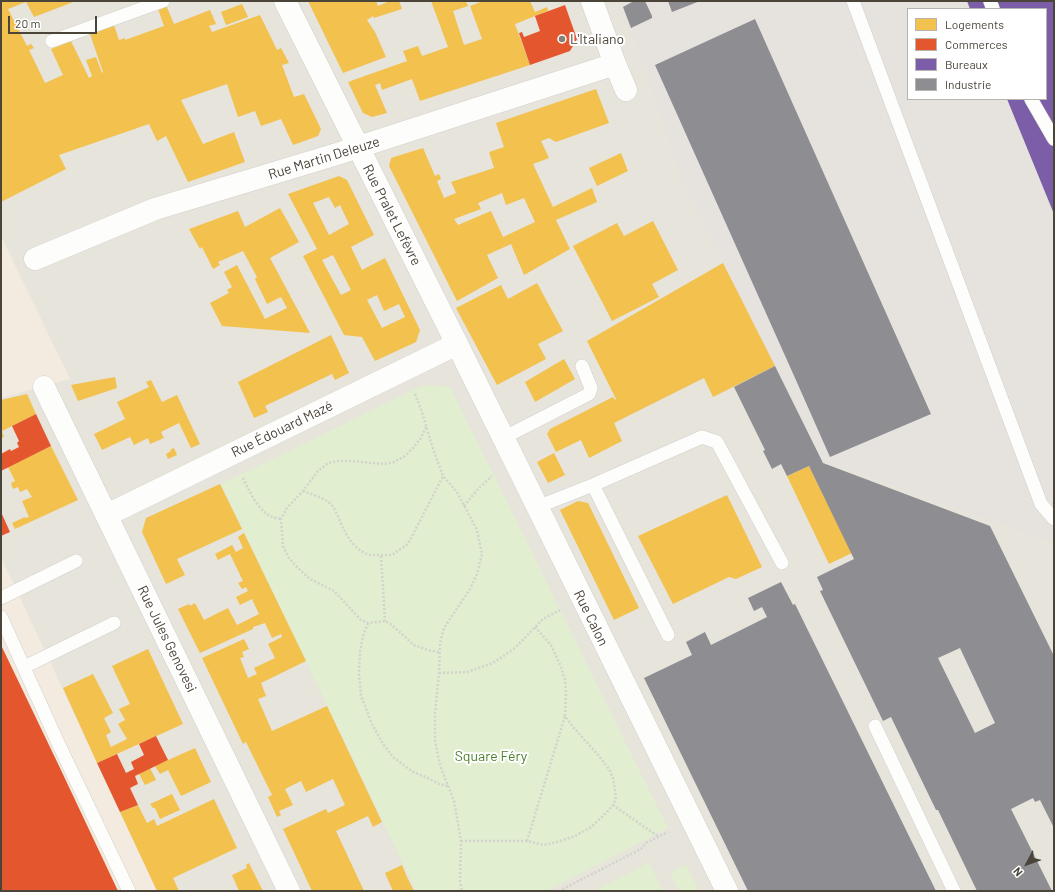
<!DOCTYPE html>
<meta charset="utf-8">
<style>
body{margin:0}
#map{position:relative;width:1055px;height:892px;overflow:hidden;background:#f4f2ee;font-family:Barlow,sans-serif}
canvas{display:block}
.frame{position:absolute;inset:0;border:2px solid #4b4439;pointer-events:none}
.legend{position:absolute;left:907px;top:8px;width:140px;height:92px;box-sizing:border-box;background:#fff;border:1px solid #b7b4b0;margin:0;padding:5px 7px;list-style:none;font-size:12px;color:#4b4439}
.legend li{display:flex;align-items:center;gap:8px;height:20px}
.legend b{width:20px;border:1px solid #b7b4b0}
.north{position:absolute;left:1007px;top:844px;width:40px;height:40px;-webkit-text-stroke:3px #fff;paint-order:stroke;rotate:229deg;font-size:11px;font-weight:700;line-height:16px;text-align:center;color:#4b4439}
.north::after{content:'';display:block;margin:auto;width:14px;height:18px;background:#4b4439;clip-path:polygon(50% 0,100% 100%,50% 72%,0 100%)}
.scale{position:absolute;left:8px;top:16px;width:89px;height:18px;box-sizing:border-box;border:2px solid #4b4439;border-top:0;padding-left:5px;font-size:12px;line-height:14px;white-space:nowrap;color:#4b4439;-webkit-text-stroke:3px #fff;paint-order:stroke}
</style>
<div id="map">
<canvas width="1055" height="892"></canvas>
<div class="frame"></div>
<ul class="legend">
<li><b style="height:11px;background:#f2c14e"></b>Logements</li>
<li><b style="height:11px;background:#e4572e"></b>Commerces</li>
<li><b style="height:11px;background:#7b5ea7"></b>Bureaux</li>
<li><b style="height:11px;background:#8d8d92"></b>Industrie</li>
</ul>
<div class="north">N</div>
<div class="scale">20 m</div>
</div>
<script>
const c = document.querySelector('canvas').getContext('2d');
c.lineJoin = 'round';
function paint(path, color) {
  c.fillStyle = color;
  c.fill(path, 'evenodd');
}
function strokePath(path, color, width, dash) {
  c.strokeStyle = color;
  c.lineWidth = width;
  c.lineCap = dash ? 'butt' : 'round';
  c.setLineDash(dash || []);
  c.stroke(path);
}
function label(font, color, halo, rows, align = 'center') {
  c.font = font + ' Barlow,sans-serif';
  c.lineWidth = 4;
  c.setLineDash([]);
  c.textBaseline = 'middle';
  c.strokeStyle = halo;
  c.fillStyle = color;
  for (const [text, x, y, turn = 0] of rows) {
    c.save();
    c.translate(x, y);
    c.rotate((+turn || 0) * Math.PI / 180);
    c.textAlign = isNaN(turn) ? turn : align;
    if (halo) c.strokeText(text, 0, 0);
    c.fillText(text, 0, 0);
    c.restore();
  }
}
const residential = new Path2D(`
 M1,1h1053v890h-1053zM908,9h138v90h-138z`);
const commercial = new Path2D(`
 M1,236l69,143 -69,19z
 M1,557l156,334h-156z`);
const industrial = new Path2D(`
 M621,1h433v542l-233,-84 -137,-275 -39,-118zM908,9h138v90h-138z`);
const green = new Path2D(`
 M424,385l26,2 218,441 -122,63h-130l-195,-407z
 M649,863l14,28h-70z
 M686,865l13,26h-20l-9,-18z`);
const homes = new Path2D(`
 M1,1h75l-42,16 -8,-15 -18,7 19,37 4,-2 3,4 -5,2 16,33 18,-8 -12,-26 20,-8 18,37 3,-2 -6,-16 10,-3 6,16 1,-1 -13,-38 24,-9 5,15 6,-2v2l39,-14 -6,-17 8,-4 8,19 36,-14 6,14 -7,2 3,6 48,-17 17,35 4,-2 8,15 -7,2 12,32 10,-3 17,35 -3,7 -25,9 -12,-26 -20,7 -6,-15 -17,6 -11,-33 -46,16 22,44 31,-12 11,30 -57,20 -22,-46 -9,5 -8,-17 -90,31 7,14 -65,33z
 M308,1h68l2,5 12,-5h9l3,8 -28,9 -1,-2 -6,4 8,12 11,25 -43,16z
 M431,1h35l2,5 -15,5 11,34 18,-6 -12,-33 13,-5h47l5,11 12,-5 1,4 -33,13 15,41 -110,36 -8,-22 -30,11 -2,-7 -5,2 12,28 -15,4 -9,-4 -15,-31 59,-21 -4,-10 15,-5 4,10 26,-9z
 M242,4l6,13 -22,8 -5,-13z
 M596,89l13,34 -53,19 -7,-4 -8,3 8,17 -16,6 20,43 39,-19 5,14 -41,18 14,29 -46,26 -13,-31 -24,11 11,23 -41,23 -68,-135 2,-8 32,-10 12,28 4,-2 2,5 -4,2 7,17 12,-5 -5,-11 43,-14 -5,-16 15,-5 -8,-24zM502,193l4,12 18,-7 11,24 -32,15 -12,-26 -33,14 -4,-6 27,-10 -3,-6z
 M621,153l7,18 -31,15 -8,-18z
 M339,176l8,4 27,55 -23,12 11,23 23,-12 35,72 -4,12 -41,19 -13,-24 -18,-2 -41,-79 14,-7 -29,-55zM329,197l6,11 5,-3 9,19 -20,11 -16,-32zM333,255l18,35 -10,5 -19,-35zM377,295l7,16 15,-7 6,13 -23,11 -15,-28z
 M280,208l19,34 -29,16 40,75 -88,-7 -12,-23 19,-10 -2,-3 5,-3 -8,-15 13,-7 28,54 22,-11 -6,-11 -14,7 -12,-25 2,-2 -14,-26 -25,11 2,3 -7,4 -11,-22 -2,2 -11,-20 49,-18 7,16z
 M653,221l25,49 -26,14 7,13 -47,24 -39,-75 44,-23 7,13z
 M723,263l52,103 -62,31 -9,-19 -90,45 8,18 -33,17 -8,-18 -25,12 -9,-18 3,-5 63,-32 2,3 1,-1 -29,-58z
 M537,283l26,48 -25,13 8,15 -49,26 -41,-77 45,-23 7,14z
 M331,335l18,38 -14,7 -3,-6 -63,30 -4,2 3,6 -14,6 -16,-36z
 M564,359l11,20 -40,23 -10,-20z
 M115,377l2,11 -39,13 -7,-16z
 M151,380l11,22 15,-7 23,49 -9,4 -12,-25 -18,9 3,6 -14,6 -2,-6 -14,7 -4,-8 -28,13 -8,-16 31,-15 -8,-17 32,-15 -3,-5z
 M27,394l9,20 -34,17 2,6 -3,1v-38z
 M51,446l27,54 -63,29 -3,-6 13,-6v1l4,-1 -7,-16 10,-4 -5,-8 -7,3 -2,-5 -5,2 -2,-6 4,-2 -7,-14z
 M174,448l3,7 -9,4 -2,-5 5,-3 -1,-1z
 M554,453l11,22 -17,8 -11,-21z
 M809,466l43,87 -23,11 -42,-88z
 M220,484l22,45 -65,30 8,16 -19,9 -24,-52 4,-14z
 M727,495l35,72 -26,12 -7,-2 -56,27 -35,-68z
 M578,501l10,2 51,105 -25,12 -54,-110z
 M244,533l62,128 -45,22 5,13 -8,3 14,32 55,-25 55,116 -9,5 -5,-11 -32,15 28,60h-52l-29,-62 43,-20 2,4 17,-8 -12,-26 -27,13 -5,-11 -16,8 8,16 -14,6 2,4 -4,2 -9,-20 4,-2 -26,-53 -3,2 -41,-86 42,-19 5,10 -7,3 2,5 -4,1 8,20 9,-4 -3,-6 21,-10 -7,-14 14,-7 -1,-3 -9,4 -7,-15 -12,4v2l-53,24 -22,-44 11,-5 1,2 5,-3 9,17 24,-12 9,17 22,-11 -7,-15 -12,6 -4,-8 12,-6 -2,-4 -4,2 -4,-6 5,-2 -13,-27 -12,6 -3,-6 17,-9 4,7 7,-4 -5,-11z
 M148,649l35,75 -86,39 -34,-75 30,-14 20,39 -9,5 7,14 -5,3 5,12 16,-8 -9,-15 7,-4 -6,-11 11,-5 -18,-38z
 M195,748l16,34 -30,14 -13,-26 -8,4 -5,-8z
 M150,768l6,12 -11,5 -6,-11z
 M172,794l8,16 -20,9 -5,-11h-2l-3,-4z
 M214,799l23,49 -64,30 6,13h-22l-37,-79 18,-7 9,18 7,-4 3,7z
 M249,863l14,28h-24l-7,-16 15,-7 -1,-3z
 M402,865l5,12 7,14h-21l-8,-18z`);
const shops = new Path2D(`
 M565,5l12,34 -7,12 -40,14 -11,-32 3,-1 2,5 16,-6 -5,-15z
 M36,414l15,32 -50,25v-17l9,-5 1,2 8,-4 -2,-4 2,-2 -7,-15z
 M1,512l9,20 -9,4z
 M1,645l59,123 58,123h-117z
 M156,736l12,24 -33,16 3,8 -8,4 8,17 -18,7 -23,-49 20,-9 9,19 8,-4 -3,-7 13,-7 -5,-11z`);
const offices = new Path2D(`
 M967,1h87v213l-47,-115h39v-90h-76z`);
const industry = new Path2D(`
 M634,1h11l7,15v2l-21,10 -8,-21z
 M668,1h32l-28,11z
 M755,19l176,395 -101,43 -35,-79 -140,-313z
 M775,366l48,97 167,63 64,130v172l-14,-28 -5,2 -2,-4 -22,11 41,82h-75l-39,-81h-2l-45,-93 -8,4 -63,-130 3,-1 -6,-13 37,-18 -45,-93 -22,10 -6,-12 -9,5 -9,-18 2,-1 -31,-63zM960,648l35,75 -20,10 -37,-75z
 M781,582l12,23 2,-1 141,287h-188l-104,-213 48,-23 -6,-13 19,-10 6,13 56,-28 -5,-10 -8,4 -6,-13z`);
const path = new Path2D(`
 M415,394l7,18 11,37 10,27 14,16 20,38 5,24 -5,20 -7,15 -26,39 -4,15 -1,30 -4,40v28l5,24 14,36 7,40 -1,40 2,10
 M426,427l-5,11 -9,11 -7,7 -11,6 -10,2 -33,-3h-13l-10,2 -10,8 -15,20 -16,17 -6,11 2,27 5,11 10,11 12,11 24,12 27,29 7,3 17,-2 7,4 22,20 14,5 11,2
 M243,478c5,11 16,34 29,39 2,1 6,1 9,2
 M303,491c10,4 24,7 30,16 5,7 7,16 11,23 5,10 14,22 26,25h22l16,-11 35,-68
 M464,506l14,-17 14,-13
 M381,556l4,65
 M368,623l-5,13 -3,16 -1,22 2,22 11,28 11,20 10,13 20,15 15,6 11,6 9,2
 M439,673l28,-1 26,-9 22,-15 28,-29 17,-9
 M613,805l46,32
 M461,841h66l17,4 13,-3 18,-6 16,-9 15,-14 7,-8 3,-6 -1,-9 -2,-12 -4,-9 -10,-13 -26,-29 -8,-11 1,-23 -1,-13 -4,-13 -10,-22 -16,-18
 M527,841l38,-125
 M559,891l82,-42 5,-6 22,-11`);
const lane = new Path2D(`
 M853,1l188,503 13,15
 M990,1l3,8
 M52,41l111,-40
 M1031,99l23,40
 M503,438l86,-44 2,-6 -9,-22
 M593,485l75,150
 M537,507l56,-22 109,-48 15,5 65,121
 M1,598l75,-37
 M1,617l58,128 70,146
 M24,667l90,-44
 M875,726l79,165`);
const street = new Path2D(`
 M285,1l172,343 270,547
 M592,1l23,63 11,26
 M35,259l120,-50 182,-55 278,-90
 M44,387l245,504
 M107,515l350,-171`);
const markers = [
 [562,39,4,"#868178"]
];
const poiNames = [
 ["L'Italiano",570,39]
];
const streetNames = [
 ["Rue Martin Deleuze",324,158,-17],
 ["Rue Pralet Lefèvre",392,215,63],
 ["Rue Édouard Mazé",282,429,-26],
 ["Rue Calon",591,618,64],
 ["Rue Jules Genovesi",167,639,64]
];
const parkNames = [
 ["Square Féry",491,756]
];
paint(residential, '#e7e4dc');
paint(commercial, '#f3ebdf');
paint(industrial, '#e6e2de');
paint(green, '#e1eecf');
paint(homes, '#f2c14e');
paint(shops, '#e4572e');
paint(offices, '#7b5ea7');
paint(industry, '#8d8d92');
strokePath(lane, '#d2d0cb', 14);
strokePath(street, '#d2d0cb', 23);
strokePath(path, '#d3d2cc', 2.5, [2, 2]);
strokePath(lane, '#fdfdfc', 13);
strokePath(street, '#fdfdfc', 22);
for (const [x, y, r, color] of markers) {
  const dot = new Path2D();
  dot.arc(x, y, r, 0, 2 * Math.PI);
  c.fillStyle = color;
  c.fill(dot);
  strokePath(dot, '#fff', 1.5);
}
label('14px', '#4b4439', '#fff', poiNames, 'left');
label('14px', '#4b4439', '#fff', streetNames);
label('14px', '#4a7f2a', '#fff', parkNames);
</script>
